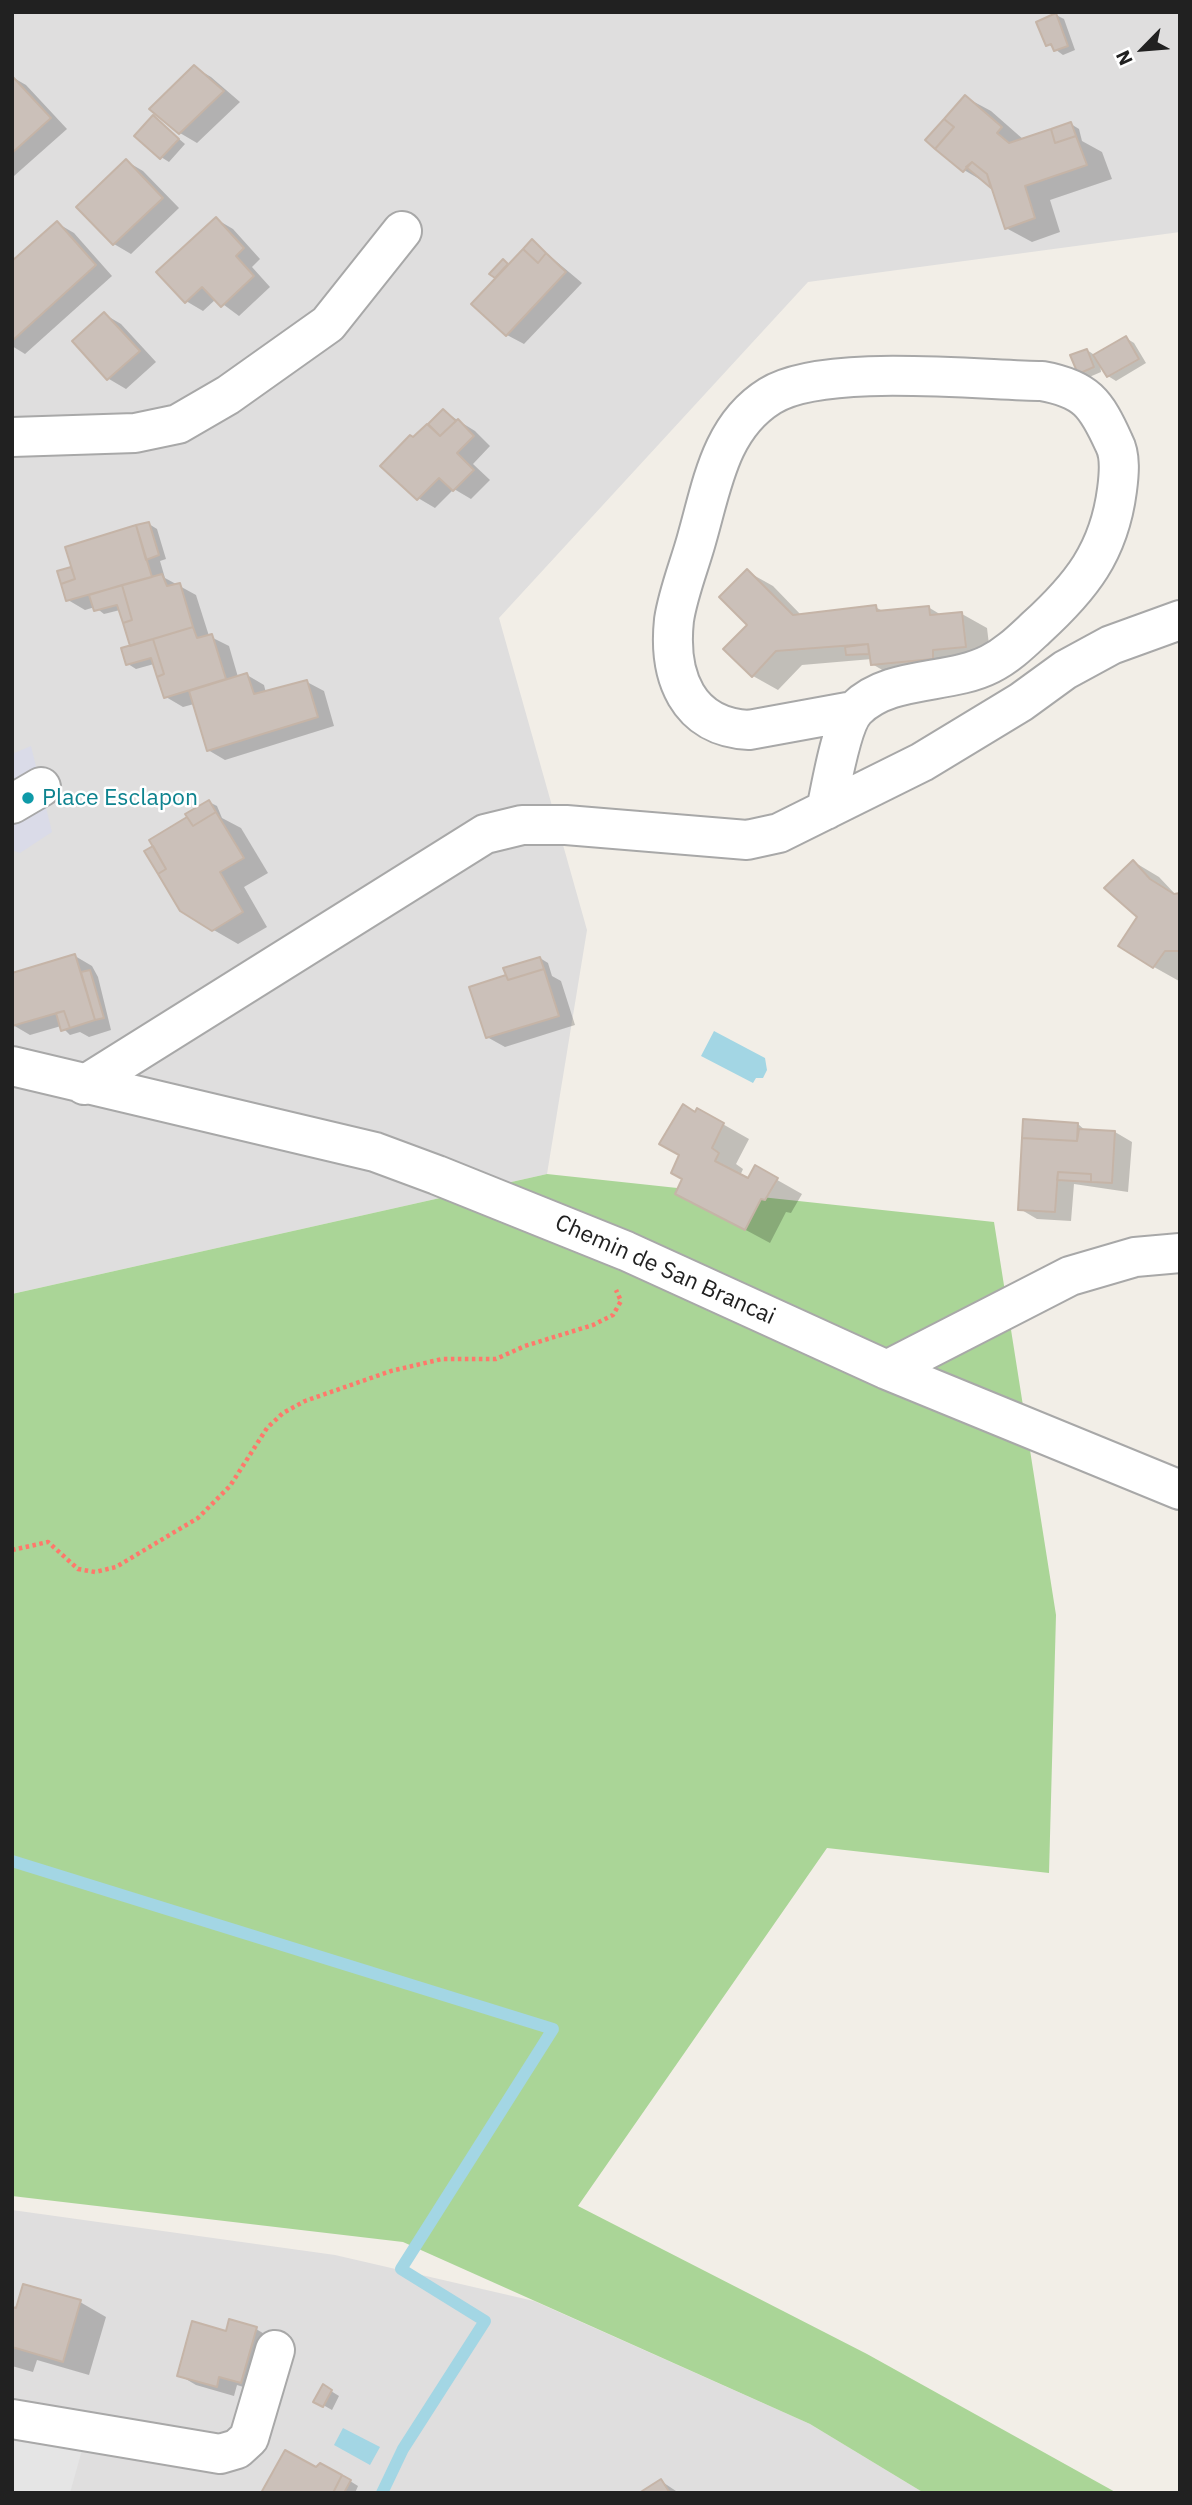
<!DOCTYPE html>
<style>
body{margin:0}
#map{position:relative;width:1192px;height:2505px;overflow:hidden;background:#f2eee7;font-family:"IBM Plex Sans",sans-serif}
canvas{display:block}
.frame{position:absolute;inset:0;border:14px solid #212121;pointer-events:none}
.north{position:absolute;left:1108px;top:14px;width:70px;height:70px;-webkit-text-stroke:5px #fff;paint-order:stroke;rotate:245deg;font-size:19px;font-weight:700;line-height:28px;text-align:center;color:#212121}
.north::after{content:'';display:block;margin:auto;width:24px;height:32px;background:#212121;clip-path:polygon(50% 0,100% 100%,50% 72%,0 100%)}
</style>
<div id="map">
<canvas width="1192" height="2505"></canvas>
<div class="frame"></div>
<div class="north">N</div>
</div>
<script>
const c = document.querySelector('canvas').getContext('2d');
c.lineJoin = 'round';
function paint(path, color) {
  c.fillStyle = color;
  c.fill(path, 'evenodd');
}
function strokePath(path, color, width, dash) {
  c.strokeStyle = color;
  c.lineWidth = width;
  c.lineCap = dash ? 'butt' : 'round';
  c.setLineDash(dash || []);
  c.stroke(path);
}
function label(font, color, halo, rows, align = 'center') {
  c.font = font + ' "IBM Plex Sans",sans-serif';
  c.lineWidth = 5;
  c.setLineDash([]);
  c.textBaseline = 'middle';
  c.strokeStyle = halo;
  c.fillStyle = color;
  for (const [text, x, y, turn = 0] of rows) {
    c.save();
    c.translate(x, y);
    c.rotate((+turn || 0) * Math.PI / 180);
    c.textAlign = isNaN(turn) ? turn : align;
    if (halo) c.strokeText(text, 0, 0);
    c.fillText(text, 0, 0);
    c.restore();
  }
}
const residential = new Path2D(`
 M12,12h1168v220l-372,50 -309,336 88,312 -40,244 -535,120z
 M12,2210l323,45 199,46 276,123 114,69h-912z`);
const forest = new Path2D(`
 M547,1174l447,48 62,393 -7,258 -222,-25 -249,358 289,148 250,139h-193l-114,-69 -407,-182 -391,-46v-902z`);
const parking = new Path2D(`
 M12,2441l70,9 -12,43h-58z`);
const plaza = new Path2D(`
 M31,746l21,86 -32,21 -8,-3v-96z`);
const water = new Path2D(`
 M714,1031l51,27 2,12 -4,8h-7l-3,5 -52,-27z
 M343,2428l37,19 -10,18 -36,-20z`);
const shadow = new Path2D(`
 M1056,15l8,4 11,31 -12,5 -15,-11z
 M194,67l17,10 29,25 -43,41 -17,-10z
 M12,77l14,8 41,44 -53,47z
 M965,97l26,14 33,29 47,-16 8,5 3,12 20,11 10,27 -62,21 10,32 -28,10 -26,-14 -13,-41 -29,-17z
 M153,117l32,27 -16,18 -8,-5z
 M126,161l17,10 36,37 -48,46 -17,-10z
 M216,219l17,10 27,30 -8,8 18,20 -31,29 -23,-17 -13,12 -17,-10z
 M57,223l17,10 38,43 -87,78 -13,-8v-82z
 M532,241l50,42 -58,61 -17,-9 -9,-57 -6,-4 12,-13 6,4z
 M104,314l17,10 35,38 -30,27 -17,-10 -34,-38z
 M1126,338l8,5 12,20 -30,18 -8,-5 -8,-13 1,9 -14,6 -8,-5 8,-23 9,6z
 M443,411l32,20 15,15 -17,18 17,16 -19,19 -17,-10 -19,19 -17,-10 -4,-59 13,-13 9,5z
 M149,524l8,5 9,30 -6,2 5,17 31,17 13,41 20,10 9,31 9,-2 17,10 2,8 41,-11 17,9 10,35 -109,34 -17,-10 -14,-46 -11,3 -17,-10 -12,-33 -18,5 -8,-5 6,-18 -14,-36 -16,4 -9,-7 -10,3 -17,-10 -9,-28 14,-4z
 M748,572l25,14 29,30 73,-9 10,5 43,-5 15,9 19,-2 25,14 4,33 -93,18 -26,-15v-5l-70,6 -24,25 -25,-14z
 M209,802l8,4 5,12 19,10 27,45 -24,14 23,40 -29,17 -26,-15 -23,-112z
 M1134,862l25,15 17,18h4l-1,86 -25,-14 -15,-51z
 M75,956l17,10 6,11 13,53 -22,7 -9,-5 -10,3 -9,-9 -31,9 -17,-10z
 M540,958l8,5 4,13 9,5 14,44 -70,22 -18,-10 21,-60z
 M698,1110l51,29 -13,25 7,5 -3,7 9,4 7,-12 46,26 -11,19 -5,-1 -16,31 -67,-36 -19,-28z
 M1025,1121l53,3 8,7 29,1 17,10 -4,50 -54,-8 -3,37 -34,-2 -17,-10z
 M80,2302l26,15 -17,58 -52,-15 -4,12 -21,-6v-58z
 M256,2329l17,10 -14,53 -22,-7 -3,11 -38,-11 -17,-10 49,-41z
 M323,2386l16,10 -7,14 -16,-9z
 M317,2470l25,6 16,10 -3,7h-92z
 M661,2481l18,12h-37z`);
const stream = new Path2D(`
 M12,1861l541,168 -152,240 84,52 -82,128 -21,44`);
const building = new Path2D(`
 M1056,13l12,33 -14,5 -3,-7 -5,2 -10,-24z
 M194,65l30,26 -45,43 -30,-25z
 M12,76l39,42 -39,35z
 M965,95l37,32 -5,6 12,10 42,-14 4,14 21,-7 11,29 -62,21 10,32 -30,11 -18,-55 -15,-12 -9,10 -28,-23 19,-22 -10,-8z
 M153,115l26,24 -19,20 -26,-23z
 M944,119l10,8 -19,22 -10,-9z
 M1071,122l5,14 -21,7 -4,-14z
 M126,159l37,39 -50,47 -37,-38z
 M972,162l15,12 4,14 -25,-21z
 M216,217l28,31 -8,8 18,20 -33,31 -19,-20 -17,16 -29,-31z
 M57,221l39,44 -84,76v-80z
 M532,239l14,14 -8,10 -15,-14z
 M523,249l15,14 8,-10 20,19 -60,64 -35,-32z
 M503,259l5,5 -13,14 -6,-4z
 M104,312l36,39 -33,29 -35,-39z
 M1126,336l13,23 -32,18 -14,-22z
 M1087,349l7,18 -16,7 -8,-19z
 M443,409l13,12 -16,15 -12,-12z
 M458,419l16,17 -17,17 17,17 -21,21 -14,-13 -22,22 -37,-34 30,-31 3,2 14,-13 13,12z
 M149,522l10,33 -13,5 -10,-35z
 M136,525l16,52 -86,24 -5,-17 14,-5 -10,-32z
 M71,567l4,12 -14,5 -4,-13z
 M747,569l46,46 83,-10 1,6 52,-5 1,9 32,-3 4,35 -33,3v9l-62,6 -3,-21 -92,7 -24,26 -29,-28 24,-24 -28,-28z
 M162,574l5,12 13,-3 13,44 -63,19 -7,-23 9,-3 -10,-35z
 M122,585l10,35 -9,3 -6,-18 -23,6 -5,-16z
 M193,627l4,11 15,-4 14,45 -62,19 -7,-21 7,-3 -11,-35z
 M153,639l11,35 -7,3 -6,-19 -25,7 -5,-17z
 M868,644l1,10 -23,1 -1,-8z
 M247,673l7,21 53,-14 11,37 -111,34 -18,-60z
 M209,800l7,12 -23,14 -8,-12z
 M216,812l28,46 -24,14 23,40 -31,19 -32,-20 -22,-37 8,-5 -17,-29 38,-23 6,9z
 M153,846l13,23 -8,5 -14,-23z
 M1133,860l17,19 24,15 6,-1v58h-15l-12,17 -35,-22 19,-29 -33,-29z
 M75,954l20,66 -25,8 -6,-17 -52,15v-53z
 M540,957l4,12 -36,11 -5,-12z
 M544,969l15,47 -73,22 -17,-51 37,-12 2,5z
 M90,970l14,48 -9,2 -14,-48z
 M64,1011l6,17 -9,3 -5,-18z
 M683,1104l12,8 2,-4 27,15 -12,25 7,5 -4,8 33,17 7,-13 23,13 -13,22 -4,-1 -16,31 -70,-36 7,-15 -11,-6 8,-18 -20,-11z
 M1023,1119l55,4 -1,18 -55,-3z
 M1079,1129l36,2 -3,52 -21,-1v-8l-33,-2 -3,40 -37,-2 4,-72 55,3z
 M1058,1172l33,2v8l-34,-2z
 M23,2284l58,16 -18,62 -51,-15v-40l4,1z
 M229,2319l28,8 -16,56 -22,-6 -2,10 -40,-11 15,-55 34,10z
 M323,2384l9,6 -9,17 -10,-5z
 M285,2450l31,17 4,-4 22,12 -9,18h-72z
 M342,2475l9,5 -7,13h-11z
 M661,2479l9,14h-31z`);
const path = new Path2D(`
 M12,1550l36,-8 30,27 17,3 21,-5 82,-49 32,-32 37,-58 16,-15 22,-12 86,-30 51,-12h54l29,-13 68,-21 20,-10 8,-14 -5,-11`);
const minor = new Path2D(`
 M12,437l123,-4 43,-9 50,-29 100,-71 74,-93
 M12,804l29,-17
 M826,810c5,-22 15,-86 30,-101 34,-34 93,-24 134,-45 18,-9 32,-23 46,-36 45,-41 73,-76 81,-138 2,-15 4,-34 -3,-47 -18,-40 -28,-54 -72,-62 -65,-1 -220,-18 -272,15 -50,31 -58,90 -73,142 -7,26 -19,55 -23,82 -6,56 13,107 75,110l104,-19
 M12,1066l363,86 62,23 189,76 261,119 293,120
 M84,1085l401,-251 37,-9h44l181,15 32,-7 143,-71 99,-60 44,-32 46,-25 69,-25
 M887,1370l183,-94 65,-19 45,-4
 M12,2419l208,35 17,-5 12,-11 26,-88`);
const markers = [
 [28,798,7,"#0f9aa8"]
];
const cultureNames = [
 ["Place Esclapon",42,798]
];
const streetNames = [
 ["Chemin de San Brancai",665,1270,24]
];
paint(residential, '#dfdede');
paint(forest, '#aad597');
paint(parking, '#e5e5e5');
paint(plaza, '#dadbe8');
paint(water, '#a3d6e4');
paint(shadow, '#0003');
strokePath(stream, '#a3d6e4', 12);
paint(building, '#cbc0b9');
strokePath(building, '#c5b4a7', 2);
strokePath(minor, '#a8a8a8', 42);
strokePath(path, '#ff786b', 4.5, [3.5, 3.5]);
strokePath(minor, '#fff', 38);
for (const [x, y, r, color] of markers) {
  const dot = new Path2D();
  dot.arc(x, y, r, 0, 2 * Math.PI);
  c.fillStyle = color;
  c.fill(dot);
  strokePath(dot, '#fff', 2.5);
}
label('23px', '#0d838f', '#fff', cultureNames, 'left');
label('23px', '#212121', '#fff', streetNames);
</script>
